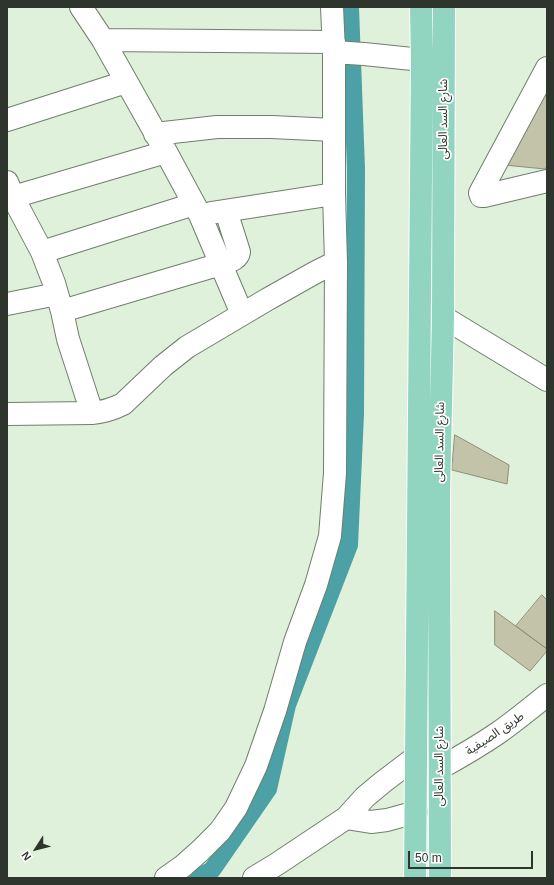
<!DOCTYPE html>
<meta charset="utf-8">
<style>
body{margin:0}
#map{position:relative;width:554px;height:885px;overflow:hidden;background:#dff0db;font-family:Helvetica,sans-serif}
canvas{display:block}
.frame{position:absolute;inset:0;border:8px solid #2e352c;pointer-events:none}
.north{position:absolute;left:16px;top:829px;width:40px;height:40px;-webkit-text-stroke:3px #fff;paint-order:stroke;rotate:234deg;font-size:11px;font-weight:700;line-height:16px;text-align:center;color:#2e352c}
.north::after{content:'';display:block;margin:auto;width:14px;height:18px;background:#2e352c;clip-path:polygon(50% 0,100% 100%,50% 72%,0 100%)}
.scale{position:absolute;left:408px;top:851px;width:125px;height:18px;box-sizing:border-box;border:2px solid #2e352c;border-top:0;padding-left:5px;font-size:12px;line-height:14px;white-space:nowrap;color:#2e352c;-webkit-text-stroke:3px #fff;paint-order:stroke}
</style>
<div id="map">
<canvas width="554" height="885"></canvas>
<div class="frame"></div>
<div class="north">N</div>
<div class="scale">50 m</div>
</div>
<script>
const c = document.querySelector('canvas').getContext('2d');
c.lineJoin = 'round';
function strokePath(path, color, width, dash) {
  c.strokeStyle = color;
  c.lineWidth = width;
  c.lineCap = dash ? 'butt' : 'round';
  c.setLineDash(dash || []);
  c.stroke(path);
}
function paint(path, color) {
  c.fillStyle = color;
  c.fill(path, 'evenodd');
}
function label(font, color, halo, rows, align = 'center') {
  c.font = font + ' Helvetica,"Noto Sans Arabic",sans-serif';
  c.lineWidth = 3.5;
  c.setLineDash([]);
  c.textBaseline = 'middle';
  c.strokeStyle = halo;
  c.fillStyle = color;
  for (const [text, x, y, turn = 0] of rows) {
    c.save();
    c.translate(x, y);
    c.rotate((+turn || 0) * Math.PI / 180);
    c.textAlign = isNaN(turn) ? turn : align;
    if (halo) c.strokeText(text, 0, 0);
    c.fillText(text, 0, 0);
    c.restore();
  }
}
const canal = new Path2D(`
 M198,878l14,-8 56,-81 19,-84 62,-160 6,-131 1,-245 -6,-162`);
const building = new Path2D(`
 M545,94l2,1v71l-2,3 -41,-4z
 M455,435l54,30 -2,19 -55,-14z
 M542,595l5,5v49l-31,-23z
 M495,611l52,38v2l-17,20 -35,-26z`);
const minor = new Path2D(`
 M81,7l22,33 63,112 34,63 42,99
 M332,7l2,45
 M103,40l231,2
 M547,68l-67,125 1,3h3l63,-15
 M7,120l119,-38
 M155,134l62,-7h55l62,3
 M7,182l9,21 26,49 12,31 8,28 6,28 24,74
 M13,197l153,-45
 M211,213l123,-19
 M42,252l152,-48
 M7,304l50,-10
 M62,311l159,-47c7,-3 17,-4 18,-12l-13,-41
 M443,317l104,63
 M7,414l85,-1c11,-1 21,-4 31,-9l40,-38 24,-19 81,-48 48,-27 20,-10 -2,-68v-142l30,2 58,6
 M440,768c20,-11 39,-22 58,-35 17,-12 33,-25 49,-38
 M346,818l25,4 16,-2 29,-8
 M166,878l17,-12 18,-16 19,-19 16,-23 20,-42 19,-55 20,-69 21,-57 14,-49 5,-63 1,-211
 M254,878l23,-14 69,-46 19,-21 18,-15 33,-25`);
const major = new Path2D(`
 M415,878l7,-818 -1,-53
 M440,878l-1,-383 4,-178 1,-310`);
const streetNames = [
 ["شارع السد العالى",444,119,-90],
 ["شارع السد العالى",440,442,-89],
 ["طريق الصيفية",495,734,-34],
 ["شارع السد العالى",440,766,-90]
];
strokePath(canal, '#4ba1a6', 18);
paint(building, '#c3c3aa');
strokePath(building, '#8e8e76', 1);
strokePath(minor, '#707f6c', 24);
strokePath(major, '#fff', 24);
strokePath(minor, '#fff', 22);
strokePath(major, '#91d4c0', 22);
label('12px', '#2e352c', '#fff', streetNames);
</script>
